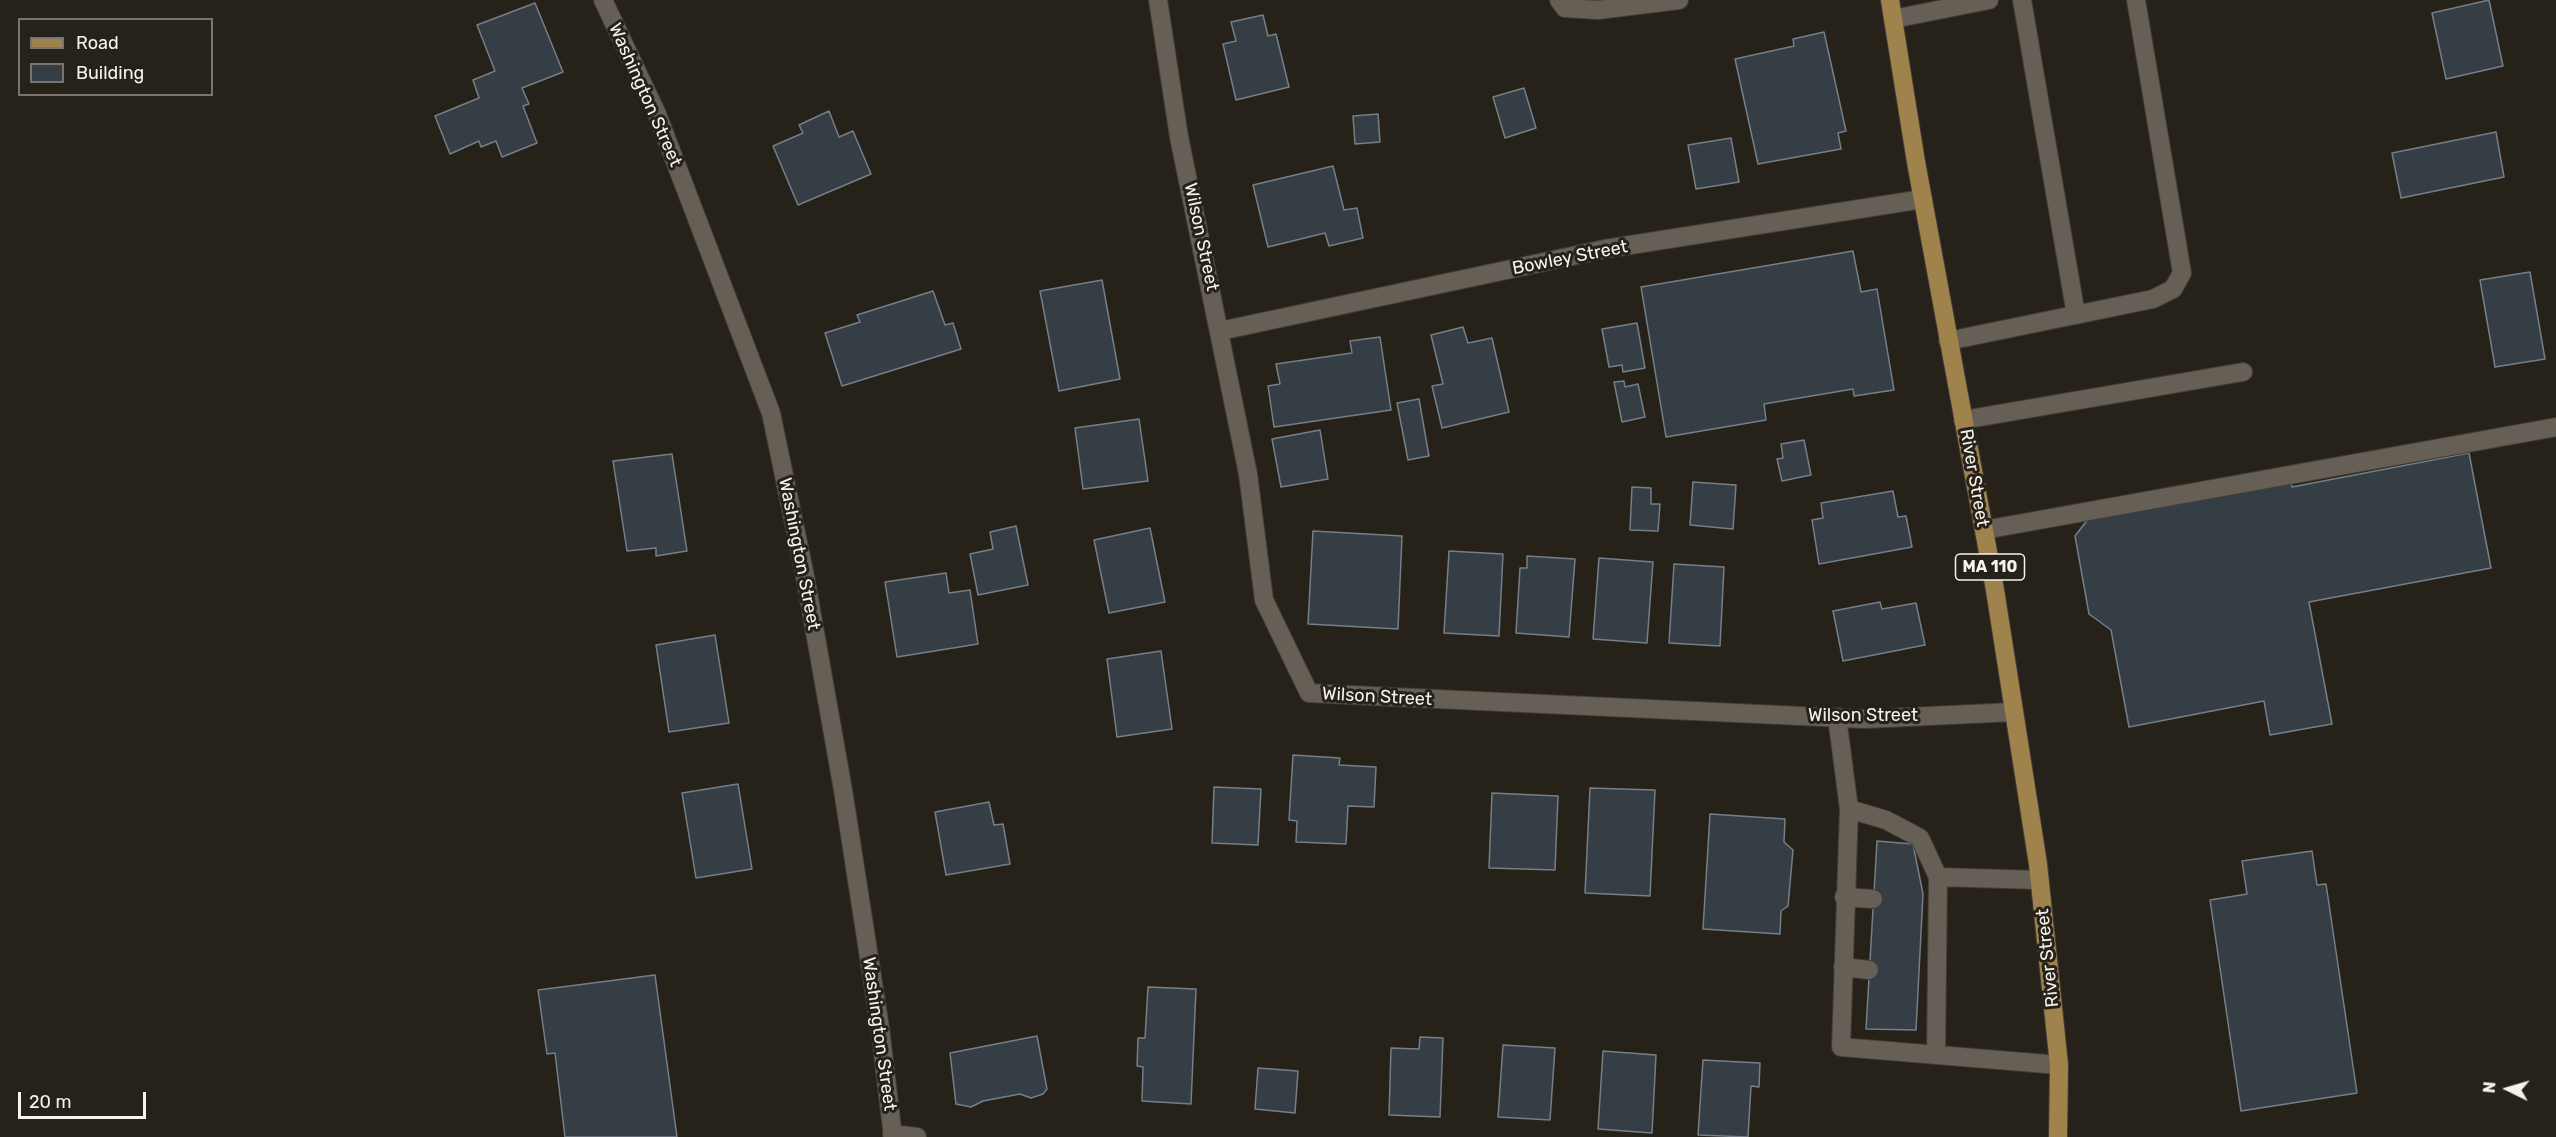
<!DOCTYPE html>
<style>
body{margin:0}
#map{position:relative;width:2556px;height:1137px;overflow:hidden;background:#262119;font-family:Rubik,sans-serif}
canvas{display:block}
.legend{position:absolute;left:18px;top:18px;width:195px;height:78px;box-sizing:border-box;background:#262119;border:2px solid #79756e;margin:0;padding:8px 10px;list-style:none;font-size:18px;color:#f6f3ed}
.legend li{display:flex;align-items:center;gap:12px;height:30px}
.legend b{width:30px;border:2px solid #79756e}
.north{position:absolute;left:2478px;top:1059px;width:60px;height:60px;-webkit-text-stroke:4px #262119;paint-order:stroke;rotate:275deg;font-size:16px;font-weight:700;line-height:24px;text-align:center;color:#f6f3ed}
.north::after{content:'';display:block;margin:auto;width:21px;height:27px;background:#f6f3ed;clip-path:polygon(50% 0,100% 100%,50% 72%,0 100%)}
.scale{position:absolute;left:18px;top:1092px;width:128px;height:27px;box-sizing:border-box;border:3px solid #f6f3ed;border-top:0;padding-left:8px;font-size:18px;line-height:21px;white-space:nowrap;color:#f6f3ed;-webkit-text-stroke:4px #262119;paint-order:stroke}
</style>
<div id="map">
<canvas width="2556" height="1137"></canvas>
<ul class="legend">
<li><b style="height:8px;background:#9f824c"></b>Road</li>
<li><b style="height:16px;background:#363e45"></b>Building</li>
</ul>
<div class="north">N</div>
<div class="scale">20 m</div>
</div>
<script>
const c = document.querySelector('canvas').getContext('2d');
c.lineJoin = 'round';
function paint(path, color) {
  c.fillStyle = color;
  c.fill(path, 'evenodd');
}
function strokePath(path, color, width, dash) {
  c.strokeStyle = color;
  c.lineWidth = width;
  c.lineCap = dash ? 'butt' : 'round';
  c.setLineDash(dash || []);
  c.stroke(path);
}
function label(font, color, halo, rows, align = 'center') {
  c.font = font + ' Rubik,sans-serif';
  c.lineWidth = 6;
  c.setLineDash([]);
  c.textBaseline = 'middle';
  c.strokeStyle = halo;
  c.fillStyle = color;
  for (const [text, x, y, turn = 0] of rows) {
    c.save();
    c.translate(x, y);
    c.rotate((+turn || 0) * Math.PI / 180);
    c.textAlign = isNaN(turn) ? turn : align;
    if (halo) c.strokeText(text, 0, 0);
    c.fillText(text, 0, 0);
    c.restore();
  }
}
const building = new Path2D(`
 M2489,0l14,66 -57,13 -14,-66z
 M535,3l28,69 -41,16 7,16 -6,2 14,37 -35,14 -6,-16 -15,6 -2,-6 -29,13 -15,-38 44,-18 -6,-18 22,-9 -18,-46z
 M1263,15l5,21 8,-2 13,53 -53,13 -13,-56 13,-3 -5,-19z
 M1824,32l22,99 -8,2 3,16 -83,15 -23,-105 59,-13 -1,-7z
 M1524,88l12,40 -31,10 -12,-41z
 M829,111l10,26 14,-6 18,43 -73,31 -25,-59 30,-13 -4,-8z
 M1378,114l2,28 -25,2 -2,-28z
 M2496,132l8,45 -103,21 -9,-45z
 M1731,138l8,44 -43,7 -8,-44z
 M1333,166l11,44 13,-2 6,30 -34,8 -4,-13 -57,14 -15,-62z
 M1853,251l8,41 16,-3 17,101 -40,6 -1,-7 -89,15 2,16 -100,17 -25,-150z
 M2530,272l15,87 -50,8 -15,-87z
 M1102,280l18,99 -61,12 -19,-100z
 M933,291l12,34 8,-2 8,26 -119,37 -17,-53 35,-11 -3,-7z
 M1637,323l8,45 -22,4 -1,-7 -13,2 -7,-38z
 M1463,327l5,16 24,-5 17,74 -67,16 -10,-42 11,-2 -12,-49z
 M1380,337l11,73 -117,17 -6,-41 12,-2 -4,-20 76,-11 -2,-12z
 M1624,381l1,6 13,-3 7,33 -23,5 -8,-40z
 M1419,399l10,57 -21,4 -11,-57z
 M1139,419l9,62 -65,8 -8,-61z
 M1320,430l8,49 -47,8 -9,-48z
 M1804,440l7,35 -29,6 -5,-22 6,-1 -2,-14z
 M2469,453l22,115 -182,34 23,122 -62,11 -6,-34 -135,26 -18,-97 -22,-16 -14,-78 17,-22 198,-37 2,10z
 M672,454l15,97 -31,5v-8l-29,3 -14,-90z
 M1693,482l43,3 -3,44 -43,-4z
 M1632,487l19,1v16h9l-2,27 -28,-1z
 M1893,491l5,26 8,-1 6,31 -93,17 -7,-44 11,-2 -2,-15z
 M1016,526l12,59 -50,10 -8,-41 23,-5 -3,-17z
 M1150,528l15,74 -56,11 -15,-73z
 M1313,531l89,5 -4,93 -90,-5z
 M1449,551l54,3 -4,82 -55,-3z
 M1527,556l48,3 -6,78 -53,-4 4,-65h7z
 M1599,558l54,4 -6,81 -54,-4z
 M1674,564l50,3 -4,79 -51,-3z
 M946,573l3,20 21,-3 8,54 -81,13 -12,-75z
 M1880,602l2,7 34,-6 9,42 -82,16 -10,-50z
 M715,635l14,88 -60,9 -13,-87z
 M1161,651l11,78 -55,8 -10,-78z
 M1293,755l47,3 -1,7 37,2 -2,40 -26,-1 -2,38 -50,-2 1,-21 -8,-1z
 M738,784l14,85 -56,9 -14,-85z
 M1214,787l47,2 -3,56 -46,-2z
 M1590,788l65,2 -5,106 -65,-3z
 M1492,793l66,3 -3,74 -66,-2z
 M989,802l5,23 9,-1 7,40 -64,11 -11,-63z
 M1710,814l75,5 -1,23 9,8 -5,56 -7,5 -1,23 -77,-5z
 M1877,841l36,3 10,50 -7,136 -50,-1z
 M2312,851l5,34 9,-1 31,209 -116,18 -31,-211 37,-6 -5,-33z
 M655,975l22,162h-112l-10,-84 -8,1 -9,-64z
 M1148,987l48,2 -5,115 -49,-3 1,-34 -6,-1 1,-28h7z
 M1037,1036l10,53 -4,5 -12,4 -11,-4 -37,7 -12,6 -15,-3 -6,-51z
 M1420,1037l23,1 -3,79 -51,-2 2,-67 28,1z
 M1503,1045l52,3 -5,72 -52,-3z
 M1603,1051l53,4 -4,78 -54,-4z
 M1703,1060l57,3 -1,24 -8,-1 -3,51 -50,-2z
 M1258,1068l40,3 -3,42 -40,-4z`);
const lane = new Path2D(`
 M1559,0l6,8 33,2 81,-10
 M2022,0l54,315
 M1948,341l205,-42 20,-10 9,-16 -46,-273
 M1963,420l280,-48
 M1837,717l12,92 -8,238 218,18
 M1849,809l37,11 34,18 18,39
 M1844,897l29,2
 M1843,967l26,3
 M1936,1055l2,-178 101,3`);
const street = new Path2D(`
 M1158,0l21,137 69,337 16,126 45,93 556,26 149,-7
 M1893,19l96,-19
 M1220,331l385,-82 318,-50
 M1984,530l572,-103
 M892,1134l25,3`);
const secondary = new Path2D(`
 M603,0l54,114 114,299 34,163 38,214 37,238 13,109`);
const primary = new Path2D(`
 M1890,0l26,162 79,428 43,274 21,201 -1,72`);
const shields = [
 [1990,567,69]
];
const shieldNames = [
 ["MA 110",1990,567]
];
const streetNames = [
 ["Washington Street",645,95,66],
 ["Wilson Street",1201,237,78],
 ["Bowley Street",1570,258,-11],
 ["River Street",1974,478,80],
 ["Washington Street",799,554,79],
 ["Wilson Street",1377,697,3],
 ["Wilson Street",1863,716],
 ["River Street",2048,958,-96],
 ["Washington Street",879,1034,82]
];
paint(building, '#363e45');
strokePath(building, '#767f87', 1.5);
strokePath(lane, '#423e37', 20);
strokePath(street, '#423e37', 20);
strokePath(secondary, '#423e37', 20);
strokePath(primary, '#423e37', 20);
strokePath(lane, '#655f56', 18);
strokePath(street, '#655f56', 18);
strokePath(secondary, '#655f56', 18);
strokePath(primary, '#9f824c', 18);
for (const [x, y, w] of shields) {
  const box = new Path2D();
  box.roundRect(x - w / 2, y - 13, w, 26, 4.5);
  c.fillStyle = '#262119';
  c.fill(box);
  strokePath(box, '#f6f3ed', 1.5);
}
label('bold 16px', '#f6f3ed', null, shieldNames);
label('18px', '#f6f3ed', '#262119', streetNames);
</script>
